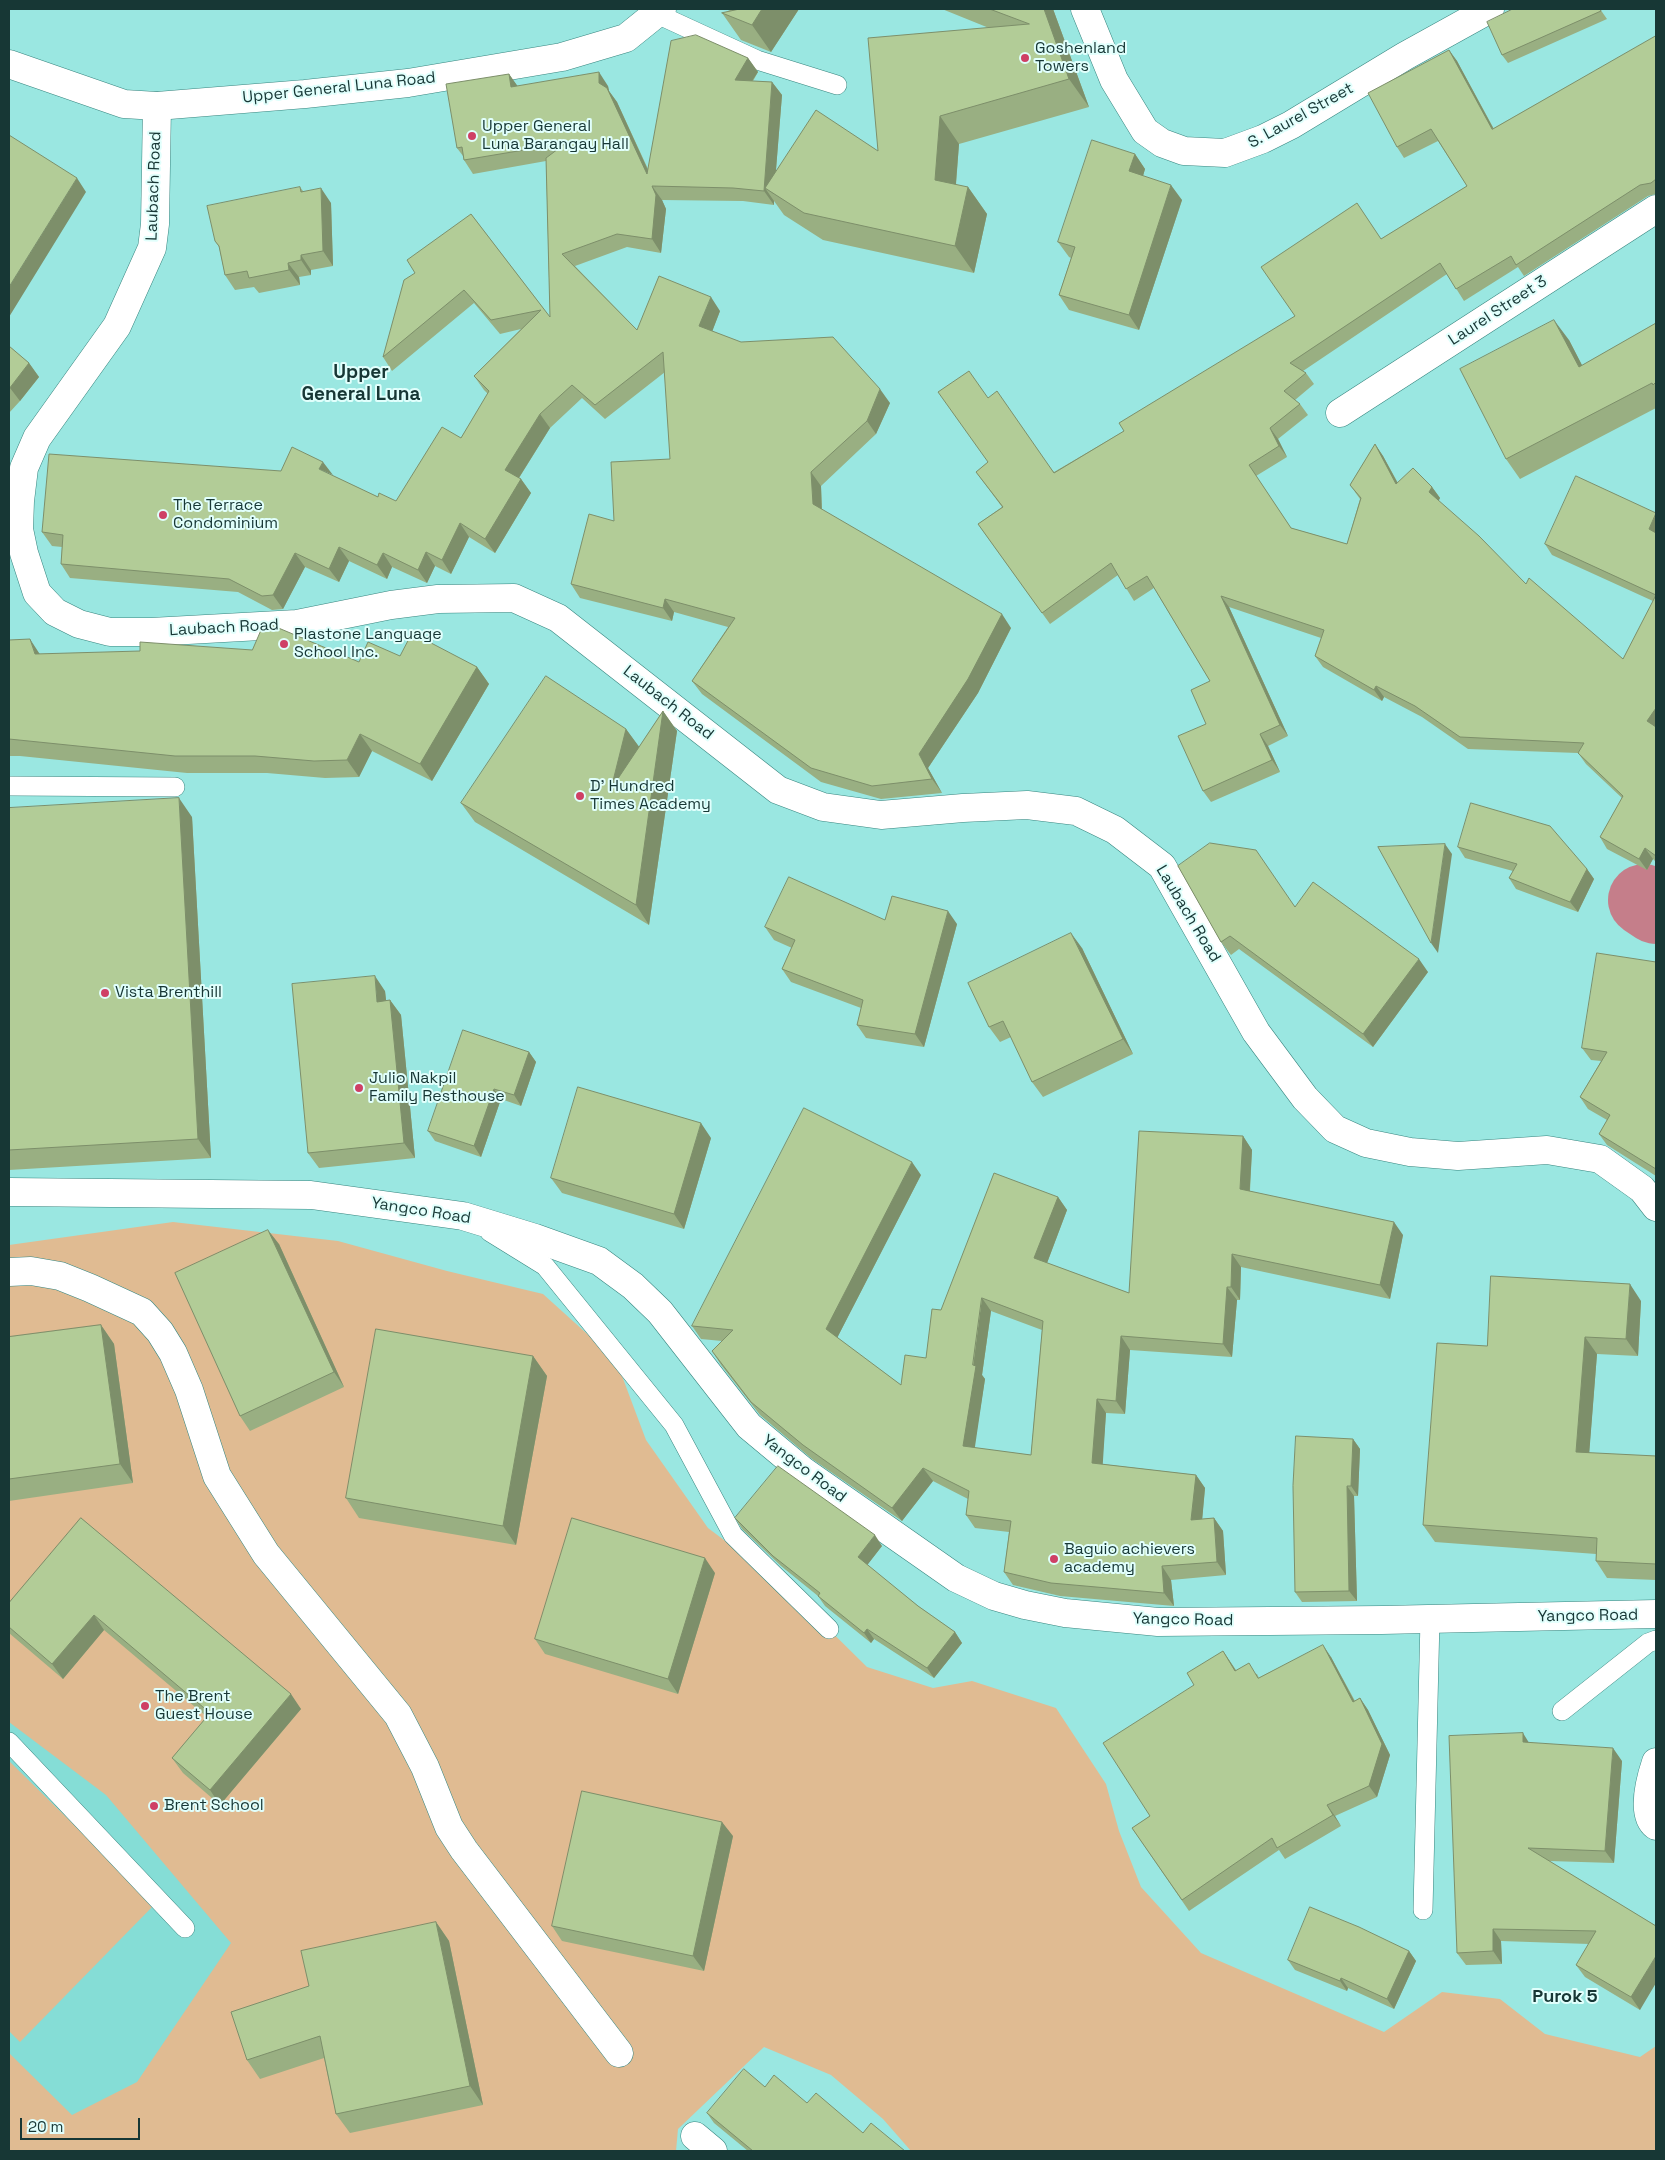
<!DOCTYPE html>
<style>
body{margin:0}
#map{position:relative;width:1665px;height:2160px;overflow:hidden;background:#9ae7e1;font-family:"Space Grotesk",sans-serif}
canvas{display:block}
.frame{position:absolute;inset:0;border:10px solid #173735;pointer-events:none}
.scale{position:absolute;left:20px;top:2118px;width:120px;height:22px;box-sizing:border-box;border:2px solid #173735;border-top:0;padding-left:6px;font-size:15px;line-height:18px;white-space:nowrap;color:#173735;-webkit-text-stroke:4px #e1fffc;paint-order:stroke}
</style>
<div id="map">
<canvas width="1665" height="2160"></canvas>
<div class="frame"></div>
<div class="scale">20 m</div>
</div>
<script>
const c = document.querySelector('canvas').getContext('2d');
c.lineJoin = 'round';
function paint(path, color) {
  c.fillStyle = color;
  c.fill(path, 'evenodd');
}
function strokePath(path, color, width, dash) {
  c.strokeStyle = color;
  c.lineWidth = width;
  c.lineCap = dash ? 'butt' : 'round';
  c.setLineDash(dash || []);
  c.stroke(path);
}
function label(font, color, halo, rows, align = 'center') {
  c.font = font + ' "Space Grotesk",sans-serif';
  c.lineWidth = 4;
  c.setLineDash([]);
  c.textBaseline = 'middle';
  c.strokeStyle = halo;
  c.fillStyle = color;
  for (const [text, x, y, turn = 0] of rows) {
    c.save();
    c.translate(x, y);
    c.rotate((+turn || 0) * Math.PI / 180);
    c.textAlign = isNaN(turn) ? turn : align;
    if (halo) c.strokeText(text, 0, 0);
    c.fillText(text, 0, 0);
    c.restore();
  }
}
const built = new Path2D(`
 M9,1519l336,198 -57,434h-279z`);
const green = new Path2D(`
 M173,1222l165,19 109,30 96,23 73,66 30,80 62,88 76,57 83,82 66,21 39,-7 84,27 50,76 13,47 22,56 60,66 183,79 58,-40 58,7 45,35 95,23 16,-11v105h-745l-28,-32 -52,-44 -67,-28 -86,82 -2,22h-667v-98l63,62 65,-33 94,-139 -125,-148 -97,-73v-477z
 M10,1762l145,142 -135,138 -11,-11z`);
const river = new Path2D(`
 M1644,900l12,8`);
const lane = new Path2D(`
 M657,14l100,46 80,25
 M9,786l166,1
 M490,1232l55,34 129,159 59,110 96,94
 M1562,1711l86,-68 8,-3
 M9,1742l176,186
 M1423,1910l7,-291`);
const street = new Path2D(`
 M1085,9l29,71 31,51 17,12 22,8 41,2 38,-14 28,-14 114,-69 85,-47
 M157,106l-2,118 -3,24 -35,78 -80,112 -13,30 -4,33 -1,28 5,24 13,40 18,19 24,12 31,8h41l146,-8 94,-19 47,-6 76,-1 44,20 220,172 45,17 58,8 82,-7 64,-3 49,6 39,19 47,36 94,166 49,66 30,31 31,14 44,9 48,4 89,-6 53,9 42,30 14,18
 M1340,413l316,-204
 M9,1192l302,3 152,21 72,22 64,23 34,25 27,26 89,114 54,45 153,107 38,18 31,9 40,8 93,9 224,-2 274,-6
 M9,1272l22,-1 29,5 30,12 52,24 18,20 13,21 16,37 28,86 49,78 132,161 27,52 24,60 15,23 155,203
 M1656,1762c-5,15 -16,52 0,64
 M695,2136l18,15`);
const secondary = new Path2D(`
 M9,64l115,40 33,2 148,-12 103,-11 154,-26 64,-19 36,-29`);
const wall = new Path2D(`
 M726,9h73l-28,43 -30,-12 -19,-27 8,-2z
 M942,9h111l36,98 -130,37 -3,41 12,2 19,27 -13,59 -151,-33 -39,-25 -10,-14v4l-31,-4 -81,-1 4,9 -5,44 -34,-6 -52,19 62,64 83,-19 -8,20 178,72 -14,31 -55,52 1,24 189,118 -33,65 -50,75 14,25 -61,6 -60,-17 -119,-88 -10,-13 36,-54 -54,-15 -2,9 -92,-23 -9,-14 43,-63 56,-62 -5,-87 -60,47 -23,-21 -32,30 -31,50 2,1 10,14 -36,60 -26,-16 -18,37 -16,-8 -8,17 -35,-16 -5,12 -38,-18 -10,21 -34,-15 -22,42 -11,1 -34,-18 -168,-14 -9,-14 1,-17 -10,-1 -10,-14 291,-56 45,21 18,4 65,-63 27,-44 -4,-4 -10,-14 47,-47 -21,5 -26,-31 -82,68 -9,-14 32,-84 56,-59 79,103 -4,-156 -73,13 -9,-14 -1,-4 -6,-8 52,-74 8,12h91l1,5 8,11 31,67 100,-111 10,14 -5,9 19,1 10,13 -6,75 102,-19 111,-123z
 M1513,9h87l7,10 -99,44 -6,-8z
 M1656,36v158l-8,2 -124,80 -6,-9 -54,34 -17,-27 -144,97 3,2 8,11 -19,16 5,4 8,11 -30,24 9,18 -31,19 35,52 56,16 13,-45 -10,-14 25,-41 8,12 15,27 34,4 8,11 -2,3 88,83 97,75 30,-58 -101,-46 -7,-11 111,-31v349l-3,-3 -6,11 -40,-21 -7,-12 22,-39 -36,-34 -8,-11 -110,-4 -46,-32 -38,-20 -2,4 -59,-34 -8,-11 6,-18 -92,-31 59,129 -20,10 12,26 -69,30 -8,-11 3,-67 4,-43 -56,-93 -20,13 -16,-26 -68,49 -72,-100 24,-17 -26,-35 12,-10v-64l66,74 70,-41 171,-115 86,-77 86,-53 -29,-45 -34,17 -7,-11 52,-97 8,11 37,68z
 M1135,154l10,15 -2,7 39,24 -43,130 -70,-20 -10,-15 12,-37 -2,-1 -11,-15z
 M300,187l3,4 28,12 2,63 -22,4v5l-12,2 1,8 -41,8 -5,-6 -19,3 -10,-15 -6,-28 -4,-6z
 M1656,323v85l-136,71 -14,-20 63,-119 13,26z
 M9,346l20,17 10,14 -19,24 -11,12z
 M9,640l31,14 319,8 41,-6 77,11 12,17 -57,97 -60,-30 -13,26 -34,1 -58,-5h-80l-167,-17h-11z
 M663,711l14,20 -28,194 -174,-103 -14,-19 165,-74 13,18z
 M9,808l183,9 19,341 -202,12z
 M1458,847l129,22 7,10 -16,33 -62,-23 -7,-11 4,-7 -48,-13z
 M1178,866l117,40 133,66 -55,75 -134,-98 -8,6 -10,-13z
 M885,920l72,4 -33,123 -58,-9 -9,-13 4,-17 -70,-26 -9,-13 10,-21 -18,-8 -9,-13z
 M1082,948l51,106 -90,43 -11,-15 -21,-45 -11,5 -11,-15z
 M1656,962v214l-49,-31 -8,-11 8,-14 -19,-11 -8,-12 21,-36 -10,-1 -9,-12z
 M385,991l1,10 4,-1 11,15 14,143 -96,10 -11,-15z
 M529,1052l7,10 -15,44 -20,-7 -20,58 -46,-16 -7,-10z
 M1243,1136l9,14 -2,41 153,44 -13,64 -149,-32 -1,33h-3l-5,57 -102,-7 -5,64 -19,-1 -4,51 94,11 9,13 -3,31 12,-1 9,13 3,44 -55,5 3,26 -114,-10 -47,-11 -9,-13 5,-40 -34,-4 -9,-13 2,-16 -35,-18 -31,40 -90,-62 -52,-44 -39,-50 -9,-14 10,-10 -21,-2 -9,-13 229,-151 -84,163 64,47 25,-27 15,-48 117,-113 9,13 -20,53 82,30zM991,1311l51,19 -11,125 -57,-7 11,-69 -3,-4z
 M711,1138l-27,91 -122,-36 -11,-15z
 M279,1244l65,143 -94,44 -10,-15z
 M1641,1301l-3,55 -41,-2 -8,99 67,3v124l-49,-2 -11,-17v-7l-161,-12 -12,-17 64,-179z
 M101,1325l13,19 19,139 -124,18v-164z
 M533,1356l14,20 -31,169 -157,-27 -13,-20z
 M1353,1439l7,10 -2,47h-4l3,105 -55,1 -7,-10z
 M81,1518l220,191 -81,96 -37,-32 -11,-15 35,-41 -103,-87 -41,49 -54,-46v-30z
 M735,1518l147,28 -15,19 51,41 37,26 7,11 -28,35 -60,-39 -3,4 -46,-37 -7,-10 -37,-30 -39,-37z
 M715,1573l-37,121 -133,-40 -10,-15z
 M1223,1651l13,19 21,4 2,4 72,-21 24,44 5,-3 8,12 22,45 -13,42 -42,19 6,10 -56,33 -6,-9 -90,61 -57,-83 18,-12 44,-131z
 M1529,1742l93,19 -8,102 -65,-2 107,65 -16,84 -55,-33 -9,-12 13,-21 -88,-3 1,23 -36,1 -9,-12z
 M733,1836l-29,135 -142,-30 -10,-15z
 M436,1922l13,19 34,164 -133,28 -14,-19 -12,-56 -64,21 -13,-19 62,-74z
 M1409,1951l7,10 -22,48 -46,-21 -1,3 -52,-21 -7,-10z
 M765,2087l42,16 56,30 42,18h-157l-34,-28 -7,-10z`);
const shadedWall = new Path2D(`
 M762,9h37l-28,43 -19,-27z
 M1044,9h9l36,98 -20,-28z
 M1449,50l8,11 43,80 -8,-12z
 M748,58l10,14 -14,21 -9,-13z
 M599,72l9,14 1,5 8,11 39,86 -9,-14 -48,-91z
 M509,74l10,14 -8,-1z
 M772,82l10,13 -8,99 -9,-6 9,13v4l-10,-14z
 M940,116l19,28 -5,63 -19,-27z
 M1135,154l10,15 -5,17 -11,-15z
 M77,178l9,14 -77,125v-30z
 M1171,185l11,15 -43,130 -10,-15z
 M652,186l10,14 4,9 -5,44 -9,-14z
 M968,187l19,27 -13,59 -19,-27z
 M321,188l10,15 2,63 -10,-15z
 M301,255l10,15v5l-10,-15z
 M288,263l11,14 1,8 -11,-15z
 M711,297l9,14 -11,29 -10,-14z
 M1554,320l15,20 25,48 -15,-21z
 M29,363l10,14 -19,24 -10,-13z
 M880,389l10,14 -14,31 -9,-13z
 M540,414l10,14 -35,56 -10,-14z
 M1270,428l8,11 9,18 -8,-11z
 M1375,444l8,12 21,39 -8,-11z
 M323,462l10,13 -14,-6z
 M811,472l10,14 1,32 -9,-14z
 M521,479l10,14 -36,60 -10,-14z
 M1432,487l8,11 -3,6 -8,-12z
 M1656,514v26l-7,-11z
 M460,523l9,14 -18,37 -9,-14z
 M339,547l10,14 -10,21 -10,-13z
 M426,552l9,14 -8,17 -9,-13z
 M295,553l10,14 -22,42 -10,-14z
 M383,553l9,14 -5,12 -10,-14z
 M1221,596l8,11 59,129 -8,-11z
 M665,599l9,13 -2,9 -9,-13z
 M1002,614l9,14 -33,65 -50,75 14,25 -10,-14 -13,-25z
 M30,639l11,17 -6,-2z
 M477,667l12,17 -57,97 -12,-17z
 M1376,686l8,11 -2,4 -8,-11z
 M1656,708v23l-9,-10z
 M663,711l14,20 -28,194 -13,-20z
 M626,729l14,19 -29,41z
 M360,734l12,17 -13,26 -12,-17z
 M1260,734l8,12 12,26 -8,-12z
 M179,798l13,19 19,341 -13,-19z
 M1445,844l7,10 -14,99 -7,-10z
 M1645,848l8,11 -6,11 -8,-11z
 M1587,869l7,10 -16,33 -8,-10z
 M948,911l9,13 -33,123 -9,-13z
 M1071,933l11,15 51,106 -10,-15z
 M1419,959l9,13 -55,75 -10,-13z
 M375,976l10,15 3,26 -11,-15z
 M390,1000l11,15 14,143 -11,-15z
 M529,1052l7,10 -15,44 -7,-11z
 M494,1089l7,10 -20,58 -7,-11z
 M701,1123l10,15 -27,91 -10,-15z
 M1243,1136l9,14 -3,52 -9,-13z
 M912,1162l9,13 -86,167 -9,-13z
 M1058,1197l9,13 -23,61 -10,-13z
 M1394,1222l9,13 -13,64 -10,-14z
 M268,1230l11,14 65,143 -10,-15z
 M1232,1254l9,13 -1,33 -9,-13z
 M1630,1284l11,17 -3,55 -12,-17z
 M1227,1287l10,13 -5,57 -9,-13z
 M982,1298l9,13 -9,64 3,4 -12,81 -10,-14z
 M101,1325l13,19 19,139 -13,-19z
 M1121,1336l9,14 -5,64 -9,-13z
 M1585,1337l12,17 -9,115 -12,-17z
 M533,1356l14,20 -31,169 -13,-19z
 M1097,1399l9,14 -4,63 -10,-13z
 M1353,1439l7,10 -2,47 -7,-10z
 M923,1468l10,13 -31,40 -10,-13z
 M1196,1475l9,13 -4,45 -10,-13z
 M1347,1486l7,10 3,105 -8,-10z
 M1214,1518l9,13 3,44 -9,-13z
 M875,1535l7,11 -17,22 -7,-11z
 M705,1558l10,15 -37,121 -10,-15z
 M1162,1566l9,14 3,26 -10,-13z
 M94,1615l10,15 -41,49 -11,-15z
 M867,1629l7,10 -3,4 -7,-10z
 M955,1632l7,11 -28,35 -7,-10z
 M1323,1645l8,12 30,57 -8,-12z
 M1223,1651l8,12 12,19 -8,-11z
 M291,1694l10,15 -81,96 -10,-15z
 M1360,1698l8,12 22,45 -13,42 -8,-11z
 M1523,1733l8,13 -8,-4z
 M1613,1748l9,13 -8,102 -9,-12z
 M1327,1805l8,11 6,10 -8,-11z
 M722,1822l11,14 -29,135 -11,-15z
 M436,1922l13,19 34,164 -13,-19z
 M1493,1929l8,12 1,23 -9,-13z
 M1409,1951l7,10 -22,48 -7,-10z
 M1656,1956v27l-16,27 -9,-13z
 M1341,1978l7,10 -1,3 -7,-10z`);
const building = new Path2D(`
 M740,9h22l-10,16 -30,-12z
 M990,9h54l25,70 -129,37 -5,64 33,7 -13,59 -151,-33 -39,-25 51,-78 62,41 -10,-113 161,-14z
 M1513,9h87l1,2 -99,44 -15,-33z
 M696,35l52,23 -13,22 37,2 -8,109 -31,-3 -81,-2 4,9 -4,44 -35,-5 -55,20 75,76 22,-54 52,21 -12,29 42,16 92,-5 47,52 -13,32 -56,51 2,32 189,110 -34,65 -49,75 13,25 -60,7 -61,-18 -119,-87 43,-63 -70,-19 -2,9 -92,-24 18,-70 25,7 -3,-59 59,-3 -7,-107 -68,53 -23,-20 -32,29 -35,56 16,9 -36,60 -25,-16 -18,37 -16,-8 -8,18 -35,-17 -6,12 -38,-18 -10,22 -34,-16 -22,42 -11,1 -33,-17 -168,-15 2,-29 -21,-3 7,-78 232,17 11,-24 31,15 -4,7 59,28 1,-4 17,8 46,-74 19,11 28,-47 -15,-15 67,-66 -50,10 -27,-30 -81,67 21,-77 11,-7 -8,-13 64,-46 79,103 -4,-159 20,-15 -102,17 -2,-13 -5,1 -11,-64 63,-10 2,13 88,-15v11l8,5 40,86 24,-133z
 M1656,36v143l-5,4 -11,2 -124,80 -5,-9 -55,33 -16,-26 -150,100 16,10 -22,18 16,13 -30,24 9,18 -30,19 42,63 56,16 14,-46 -11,-13 25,-41 21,40 17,-16 19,19 -3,5 50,44 47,48 3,-6 94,81 33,-64v113l-9,13 9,6v129l-11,-8 -6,11 -39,-22 23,-41 -45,-43 6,-10 -124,-6 -45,-31 -39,-20 -2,4 -59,-34 9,-26 -103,-34 59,129 -20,9 12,26 -69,31 -25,-55 28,-12 -15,-34 19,-9 -63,-105 -21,13 -15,-26 -69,50 -64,-89 25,-17 -27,-35 12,-10 -50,-70 31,-21 19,27 9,-7 57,82 70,-42 -5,-8 176,-107 -34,-49 96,-64 24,36 86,-53 -36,-57 -34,18 -29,-54 81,-43 43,79z
 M9,135l68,43 -68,109z
 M1092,140l43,14 -6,17 42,14 -42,130 -70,-20 16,-48 -17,-5z
 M300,187l1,5 20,-4 2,63 -22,4v5l-13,3 1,7 -40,8 -2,-7 -22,4 -6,-29 -4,-5 -8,-35z
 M1554,320l25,47 77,-44v59l-3,3 -1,-2 -146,76 -46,-90z
 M9,346l20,17 -20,26z
 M1576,476l80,37 -7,16 7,4v62l-111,-51z
 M264,624h5l90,38 9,-20 32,14 12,-23 65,34 -57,97 -60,-30 -13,26 -33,1 -59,-5h-80l-166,-17v-99l21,-1 5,15 105,-3v-9l112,8z
 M546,676l80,53 -15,60 52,-78 -27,194 -175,-102z
 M179,798l19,341 -189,11v-342z
 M1471,803l79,23 37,43 -17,33 -61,-24 8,-14 -59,-17z
 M1210,843l46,7 39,57 18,-25 106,77 -56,75 -133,-98 -9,6 -43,-76z
 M1445,844l-14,99 -53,-96z
 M789,877l96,43 7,-24 56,15 -33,123 -58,-9 6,-25 -81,-31 13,-29 -30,-13z
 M1071,933l52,106 -91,43 -29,-61 -14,6 -21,-44z
 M1597,953l59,9v207l-57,-35 11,-19 -30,-18 27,-45 -25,-4z
 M375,976l2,26 13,-2 14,143 -96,10 -16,-169z
 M463,1030l66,22 -15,43 -20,-6 -20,57 -46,-15z
 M578,1087l123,36 -27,91 -123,-36z
 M804,1108l108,54 -86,167 75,56 4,-30 21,3 6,-49 9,1 53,-137 64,24 -24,61 95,35 10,-162 104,5 -3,53 154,33 -14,63 -148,-31 -1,33h-4l-4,57 -102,-8 -5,65 -19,-2 -5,64 104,12 -5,45 23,-2 3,44 -55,4 2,27 -113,-10 -47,-11 7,-51 -45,-6 3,-24 -46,-23 -31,40 -89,-63 -52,-43 -39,-51 21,-21 -41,-4zM982,1298l61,23 -12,134 -68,-9 13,-80 -3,-1z
 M268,1230l66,142 -94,44 -65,-143z
 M1491,1276l139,8 -4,55 -41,-2 -9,115 80,4v108l-60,-3 1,-23 -174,-13 14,-182 50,3z
 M101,1325l19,139 -111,15v-142z
 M376,1329l157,27 -30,170 -157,-28z
 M1296,1436l57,3 -2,47h-4l2,105 -54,1 -2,-106z
 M778,1466l97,69 -17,22 60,49 37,26 -28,36 -60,-39 -3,4 -46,-37 2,-3 -47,-37 -38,-38z
 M81,1518l210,176 -81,96 -38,-32 38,-45 -116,-98 -42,49 -43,-37v-24z
 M572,1518l133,40 -37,121 -133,-40z
 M1323,1645l30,57 7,-4 22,46 -13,42 -42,19 6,10 -56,33 -5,-10 -90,62 -50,-72 18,-12 -47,-73 91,-58 -7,-12 36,-22 12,20 14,-8 9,15z
 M1523,1733v9l90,6 -8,103 -77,-3 128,78v30l-25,41 -55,-32 20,-34 -103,-2v22l-36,2 -8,-217z
 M582,1791l140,31 -29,134 -141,-30z
 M1310,1907l49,20 50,24 -22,48 -46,-21 -1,3 -52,-21z
 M436,1922l34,164 -134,28 -16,-78 -73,24 -16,-48 78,-26 -8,-35z
 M744,2069l21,18 9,-12 33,28 9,-10 47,40 8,-10 34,28h-152l-46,-38z`);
const markers = [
 [1025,58,5,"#cf4065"],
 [472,136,5,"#cf4065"],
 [163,515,5,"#cf4065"],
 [284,644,5,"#cf4065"],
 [580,796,5,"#cf4065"],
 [105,993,5,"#cf4065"],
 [359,1088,5,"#cf4065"],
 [1054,1559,5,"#cf4065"],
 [145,1706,5,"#cf4065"],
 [154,1806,5,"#cf4065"]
];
const poiNames = [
 ["Goshenland",1035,49],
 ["Towers",1035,67],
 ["Upper General",482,127],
 ["Luna Barangay Hall",482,145],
 ["The Terrace",173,506],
 ["Condominium",173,524],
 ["Plastone Language",294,635],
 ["School Inc.",294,653],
 ["D' Hundred",590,787],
 ["Times Academy",590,805],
 ["Vista Brenthill",115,993],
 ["Julio Nakpil",369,1079],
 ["Family Resthouse",369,1097],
 ["Baguio achievers",1064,1550],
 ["academy",1064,1568],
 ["The Brent",155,1697],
 ["Guest House",155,1715],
 ["Brent School",164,1806]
];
const streetNames = [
 ["Upper General Luna Road",339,88,-6],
 ["S. Laurel Street",1301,116,-29],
 ["Laubach Road",154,186,-88],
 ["Laurel Street 3",1498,311,-33],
 ["Laubach Road",224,628,-3],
 ["Laubach Road",668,703,38],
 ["Laubach Road",1188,914,59],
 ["Yangco Road",421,1211,9],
 ["Yangco Road",804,1469,37],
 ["Yangco Road",1588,1616,-1],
 ["Yangco Road",1183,1620,1]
];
const neighbourhoodNames = [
 ["Purok 5",1565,1997]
];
const quarterNames = [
 ["Upper",361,373],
 ["General Luna",361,395]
];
paint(built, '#85ddd6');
paint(green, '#e0bb92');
strokePath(river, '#c57e8a', 72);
strokePath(lane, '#37857f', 20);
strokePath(street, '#37857f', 29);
strokePath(secondary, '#37857f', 29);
strokePath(lane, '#fff', 19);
strokePath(street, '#fff', 28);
strokePath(secondary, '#fff', 28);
paint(wall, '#99af82');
paint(shadedWall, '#7d8f6a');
paint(building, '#b2cc97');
strokePath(building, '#7d8f6a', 1);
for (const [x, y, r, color] of markers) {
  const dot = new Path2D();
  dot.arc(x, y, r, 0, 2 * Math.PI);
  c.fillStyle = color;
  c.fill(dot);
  strokePath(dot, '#e1fffc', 2);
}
label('16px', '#173735', '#e1fffc', poiNames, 'left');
label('16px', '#173735', '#e1fffc', streetNames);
label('bold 18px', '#173735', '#e1fffc', neighbourhoodNames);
label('bold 19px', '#173735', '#e1fffc', quarterNames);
</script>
